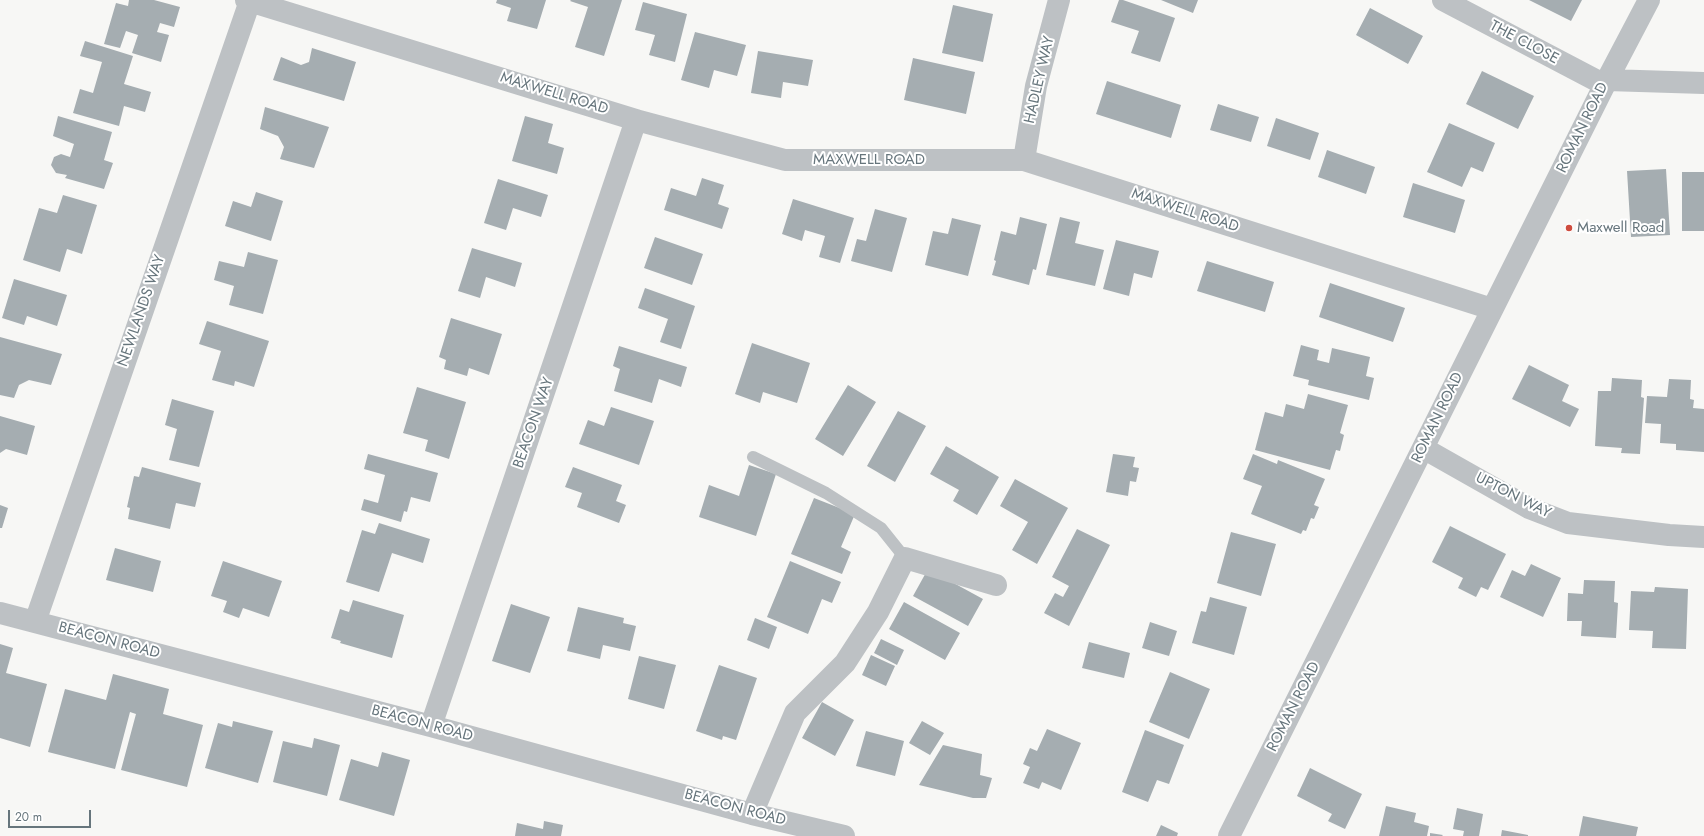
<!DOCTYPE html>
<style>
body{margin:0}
#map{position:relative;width:1704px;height:836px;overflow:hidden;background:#f7f7f5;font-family:Jost,sans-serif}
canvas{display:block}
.scale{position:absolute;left:8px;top:810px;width:83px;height:18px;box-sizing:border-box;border:2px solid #66757c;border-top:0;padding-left:5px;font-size:12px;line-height:14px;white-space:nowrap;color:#66757c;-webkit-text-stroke:3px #fff;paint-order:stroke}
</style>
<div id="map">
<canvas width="1704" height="836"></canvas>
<div class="scale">20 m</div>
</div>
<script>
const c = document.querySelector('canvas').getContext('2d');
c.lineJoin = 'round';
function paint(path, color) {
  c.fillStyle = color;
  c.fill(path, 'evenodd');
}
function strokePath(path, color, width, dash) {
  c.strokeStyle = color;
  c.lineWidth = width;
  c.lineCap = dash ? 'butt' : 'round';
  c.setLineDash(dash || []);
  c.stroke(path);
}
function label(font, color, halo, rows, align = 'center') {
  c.font = font + ' Jost,sans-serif';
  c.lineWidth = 4;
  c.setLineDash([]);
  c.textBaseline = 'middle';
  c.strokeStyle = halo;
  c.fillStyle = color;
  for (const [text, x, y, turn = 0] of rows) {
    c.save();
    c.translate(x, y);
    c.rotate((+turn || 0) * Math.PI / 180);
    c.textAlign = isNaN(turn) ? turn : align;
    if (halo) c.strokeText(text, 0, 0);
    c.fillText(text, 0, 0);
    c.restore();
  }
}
const building = new Path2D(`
 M129,0h25l26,7 -6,20 -14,-4 -3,9 12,3 -8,27 -29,-9 6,-18 -12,-4 -6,17 -16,-4 12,-41 12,3z
 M497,0h49l-9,29 -30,-8 4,-13 -15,-5z
 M571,0h51l-18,56 -29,-9 13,-40 -18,-6z
 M1119,0h4l52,18 -15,44 -29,-9 8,-22 -28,-9z
 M1161,0h37l-5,13z
 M1529,0h53l-11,21z
 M643,2l44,12 -12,48 -26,-7 6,-20 -20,-5z
 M953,5l40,9 -10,48 -41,-9z
 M1370,8l53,28 -15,28 -52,-29z
 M695,32l51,13 -9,31 -23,-6 -5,18 -28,-8z
 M85,41l48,15 -9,28 27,8 -6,20 -21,-6 -5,20 -46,-13 7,-24 13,4 9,-31 -22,-6z
 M312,48l44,14 -12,39 -71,-21 8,-23 20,8 8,-3z
 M758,51l55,9 -5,26 -25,-4 -2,16 -30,-5z
 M913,58l62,14 -9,42 -62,-14z
 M1482,71l52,25 -16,33 -52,-25z
 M1107,81l74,24 -10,33 -75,-24z
 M1218,104l41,13 -8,25 -41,-12z
 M265,107l64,20 -15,41 -34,-9 4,-12 -6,-11 -18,-7z
 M58,116l54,16 -8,28 9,3 -9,26 -39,-11 2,-3 -11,-2 -5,-8 3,-8 7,-3 9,3 4,-13 -21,-8z
 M525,116l28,8 -5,19 16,5 -7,26 -45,-13z
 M1276,118l43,15 -9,27 -43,-14z
 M1449,123l46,20 -12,29 -12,-5 -9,20 -35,-15z
 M1327,150l48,17 -9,27 -48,-17z
 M1666,169l4,66 -39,2 -4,-66z
 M1682,172h22v59h-22z
 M702,178l22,7 -6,19 11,4 -7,21 -58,-19 7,-22 25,8z
 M498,179l50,16 -7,22 -28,-9 -7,22 -22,-7z
 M1413,183l52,17 -10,33 -52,-16z
 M256,192l27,9 -12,40 -46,-15 8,-25 18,6z
 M63,195l34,10 -15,49 -15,-5 -7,23 -37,-12 16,-52 18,5z
 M793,199l61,19 -14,45 -21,-6 6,-21 -20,-6 -3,11 -20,-7z
 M875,209l32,9 -15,54 -41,-11 6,-22 9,2z
 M1020,217l27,7 -11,46 -3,-1 -4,16 -37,-10 4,-14 -2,-1 7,-29 15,4z
 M1060,217l20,5 -5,21 29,7 -9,36 -49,-11z
 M952,218l29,7 -13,51 -43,-11 8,-34 15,3z
 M655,237l48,17 -11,31 -48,-17z
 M1116,240l43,11 -7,27 -18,-5 -5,23 -26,-7z
 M472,248l50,15 -7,24 -29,-10 -6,21 -22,-7z
 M248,252l30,8 -15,54 -34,-9 5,-19 -20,-6 5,-19 25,6z
 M1207,261l67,21 -9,30 -68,-21z
 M14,279l53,16 -10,31 -30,-10 -3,9 -22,-7z
 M1330,283l75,25 -12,34 -74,-25z
 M645,288l50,18 -14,43 -21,-7 8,-23 -30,-11z
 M451,318l51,16 -13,41 -20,-7 -2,8 -23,-7 2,-9 -7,-3z
 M207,321l62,20 -15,46 -19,-6 -1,5 -22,-6 9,-29 -22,-7z
 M0,337l62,17 -11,31 -22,-5 -10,5 -5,13 -14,-3z
 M752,343l58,20 -13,40 -34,-11 -3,11 -25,-9z
 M1301,345l18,5 -2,10 12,3 3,-15 38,9 -4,19 8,2 -5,22 -61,-15 1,-5 -16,-4z
 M619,346l68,21 -6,20 -22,-8 -7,24 -38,-12 6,-22 -7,-3z
 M1529,365l40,20 -7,16 17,8 -9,18 -58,-28z
 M1612,378l30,2 -1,17 3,1 -4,56 -19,-1 1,-5 -27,-2 3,-55h13z
 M1669,379l22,1 -1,19 4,1 -1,8 11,1v43l-28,-2v-6l-16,-1 1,-19 -16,-1 2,-27 20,1z
 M848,385l28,17 -33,54 -28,-17z
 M417,387l49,15 -17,57 -24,-8 3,-11 -25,-7z
 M1308,394l40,11 -8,28 4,2 -4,16 -4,-1 -6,20 -75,-20 10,-38 18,5 3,-13 18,5z
 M172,399l42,12 -15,56 -30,-7 8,-31 -12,-4z
 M611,407l43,14 -15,44 -60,-21 9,-24 16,6z
 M898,411l28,15 -31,56 -28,-16z
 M0,416l35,10 -8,29 -21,-6 -6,4z
 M946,446l53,31 -22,38 -24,-14 6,-11 -29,-16z
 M368,454l70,19 -8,29 -19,-5 -4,15 -3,-1 -3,11 -40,-12 3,-11 14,4 7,-28 -21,-6z
 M1113,454l22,3 -2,10 6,1 -3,14 -6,-1 -2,15 -22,-4z
 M1253,454l24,10 1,-4 47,19 -11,26 5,2 -5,12 -3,-1 -5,13 -3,-1 -2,4 -50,-20 11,-28 -19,-7z
 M749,465l27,9 -20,62 -57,-19 10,-32 30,11z
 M142,467l59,16 -6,24 -19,-4 -6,26 -42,-10 2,-11 -3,-1 7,-31 5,1z
 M573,467l49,18 -6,16 10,4 -7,18 -42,-16 5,-14 -17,-6z
 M1015,479l53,29 -31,56 -25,-14 16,-28 -28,-16z
 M814,498l41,16 -14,33 10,5 -9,22 -51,-20z
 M0,505l8,3 -6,20h-2z
 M379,523l51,16 -7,24 -31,-10 -13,39 -33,-10 16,-52 13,4z
 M1450,526l56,28 -18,36 -7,-3 -5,10 -18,-9 5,-10 -31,-16z
 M1077,529l33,16 -41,81 -25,-13 11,-20 8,4 6,-11 -17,-9z
 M1231,532l45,12 -15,52 -44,-13z
 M115,548l46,13 -8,31 -47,-12z
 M223,561l59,20 -13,36 -26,-9 -4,10 -16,-6 4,-11 -16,-5z
 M790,561l51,21 -9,21 -10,-4 -14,35 -41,-17z
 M1531,564l30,14 -18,39 -43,-20 12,-27 13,6z
 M928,569l55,30 -15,27 -55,-30z
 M1584,580l31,1 -1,21 4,1 -2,35 -35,-2 1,-15h-15l1,-28 15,1z
 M1655,587l33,2 -2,60 -34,-1 1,-17 -24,-1 2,-39 23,1z
 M1210,597l37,10 -13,48 -42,-12 9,-32 5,1z
 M353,600l51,15 -12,43 -52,-15 1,-2 -10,-3 9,-29 9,3z
 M904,602l56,31 -15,27 -56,-31z
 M511,604l39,13 -20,56 -38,-12z
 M578,607l46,11 -1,5 13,3 -6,25 -27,-6 -3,14 -33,-8z
 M755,618l22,9 -8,22 -22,-9z
 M1150,622l27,9 -8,25 -27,-8z
 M881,639l23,11 -7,15 -23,-12z
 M1089,642l41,11 -6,25 -42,-10z
 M0,644l13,4 -7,25 41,11 -17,63 -30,-9z
 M871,655l24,11 -9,20 -24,-11z
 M639,656l37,9 -12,44 -36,-10z
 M719,665l38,13 -21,62 -13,-4 -1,4 -26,-9z
 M1170,672l40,17 -21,50 -40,-17z
 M113,674l56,15 -6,25 40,11 -16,62 -66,-17 15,-56 -6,-2 -15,57 -67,-17 17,-63 41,11z
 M822,702l32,18 -19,36 -33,-18z
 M233,721l40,10 -15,52 -53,-15 13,-45 14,4z
 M922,721l22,12 -14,22 -21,-12z
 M1047,729l34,14 -20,47 -19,-8 -3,7 -16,-6 7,-16 -7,-3 7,-16 7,3z
 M1145,730l39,15 -15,39 -12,-4 -9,22 -26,-10z
 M866,731l38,10 -9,35 -39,-10z
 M314,738l26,7 -13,51 -54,-14 10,-41 29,7z
 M943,745l39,9 -2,21 12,3 -6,20h-13l-54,-13z
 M382,752l28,8 -16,56 -55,-16 12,-41 27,8z
 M1310,768l52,26 -17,35 -17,-8 4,-7 -35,-18z
 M1386,806l30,7 -2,9 15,4 -2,10h-48z
 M1457,808l26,6 -4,22h-16l1,-5 -11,-2z
 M1583,816l55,11 -2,9h-57z
 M544,821l19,4 -2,11h-46l2,-13 26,6z
 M1161,825l17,8 -1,3h-21z
 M1502,830l26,5v1h-27z
 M1430,833l13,2 -1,1h-12z`);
const service = new Path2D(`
 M753,457l73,36 55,35 24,30`);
const minor = new Path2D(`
 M246,0l390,120 149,40h239l468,149
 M1443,0l162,85
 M1607,80l97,3
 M1024,160l12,-74 23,-86
 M1423,448l106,60 39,15 101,12 35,2
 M0,613l431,113 321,88 92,22
 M35,622l215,-621
 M431,726l205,-606
 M752,814l43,-101 50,-50 33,-51 27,-54 91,27
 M1229,836l378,-756 42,-80`);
const markers = [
 [1569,228,4,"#ce4c3e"]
];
const streetNames = [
 ["THE CLOSE",1524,43,28],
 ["HADLEY WAY",1040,80,-77],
 ["MAXWELL ROAD",554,94,17],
 ["ROMAN ROAD",1583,128,-64],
 ["MAXWELL ROAD",869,160],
 ["MAXWELL ROAD",1185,211,18],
 ["NEWLANDS WAY",142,311,-71],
 ["ROMAN ROAD",1438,418,-64],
 ["BEACON WAY",534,423,-71],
 ["UPTON WAY",1513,496,27],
 ["BEACON ROAD",109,641,15],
 ["ROMAN ROAD",1294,707,-63],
 ["BEACON ROAD",422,724,15],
 ["BEACON ROAD",735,808,15]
];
const poiNames = [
 ["Maxwell Road",1577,228]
];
paint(building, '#a5adb1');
strokePath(service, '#bdc1c4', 12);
strokePath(minor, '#bdc1c4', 22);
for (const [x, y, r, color] of markers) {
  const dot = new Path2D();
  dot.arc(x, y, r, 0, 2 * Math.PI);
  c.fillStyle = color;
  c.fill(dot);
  strokePath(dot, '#fff', 1.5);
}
label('15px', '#66757c', '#fff', streetNames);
label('15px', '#66757c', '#fff', poiNames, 'left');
</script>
